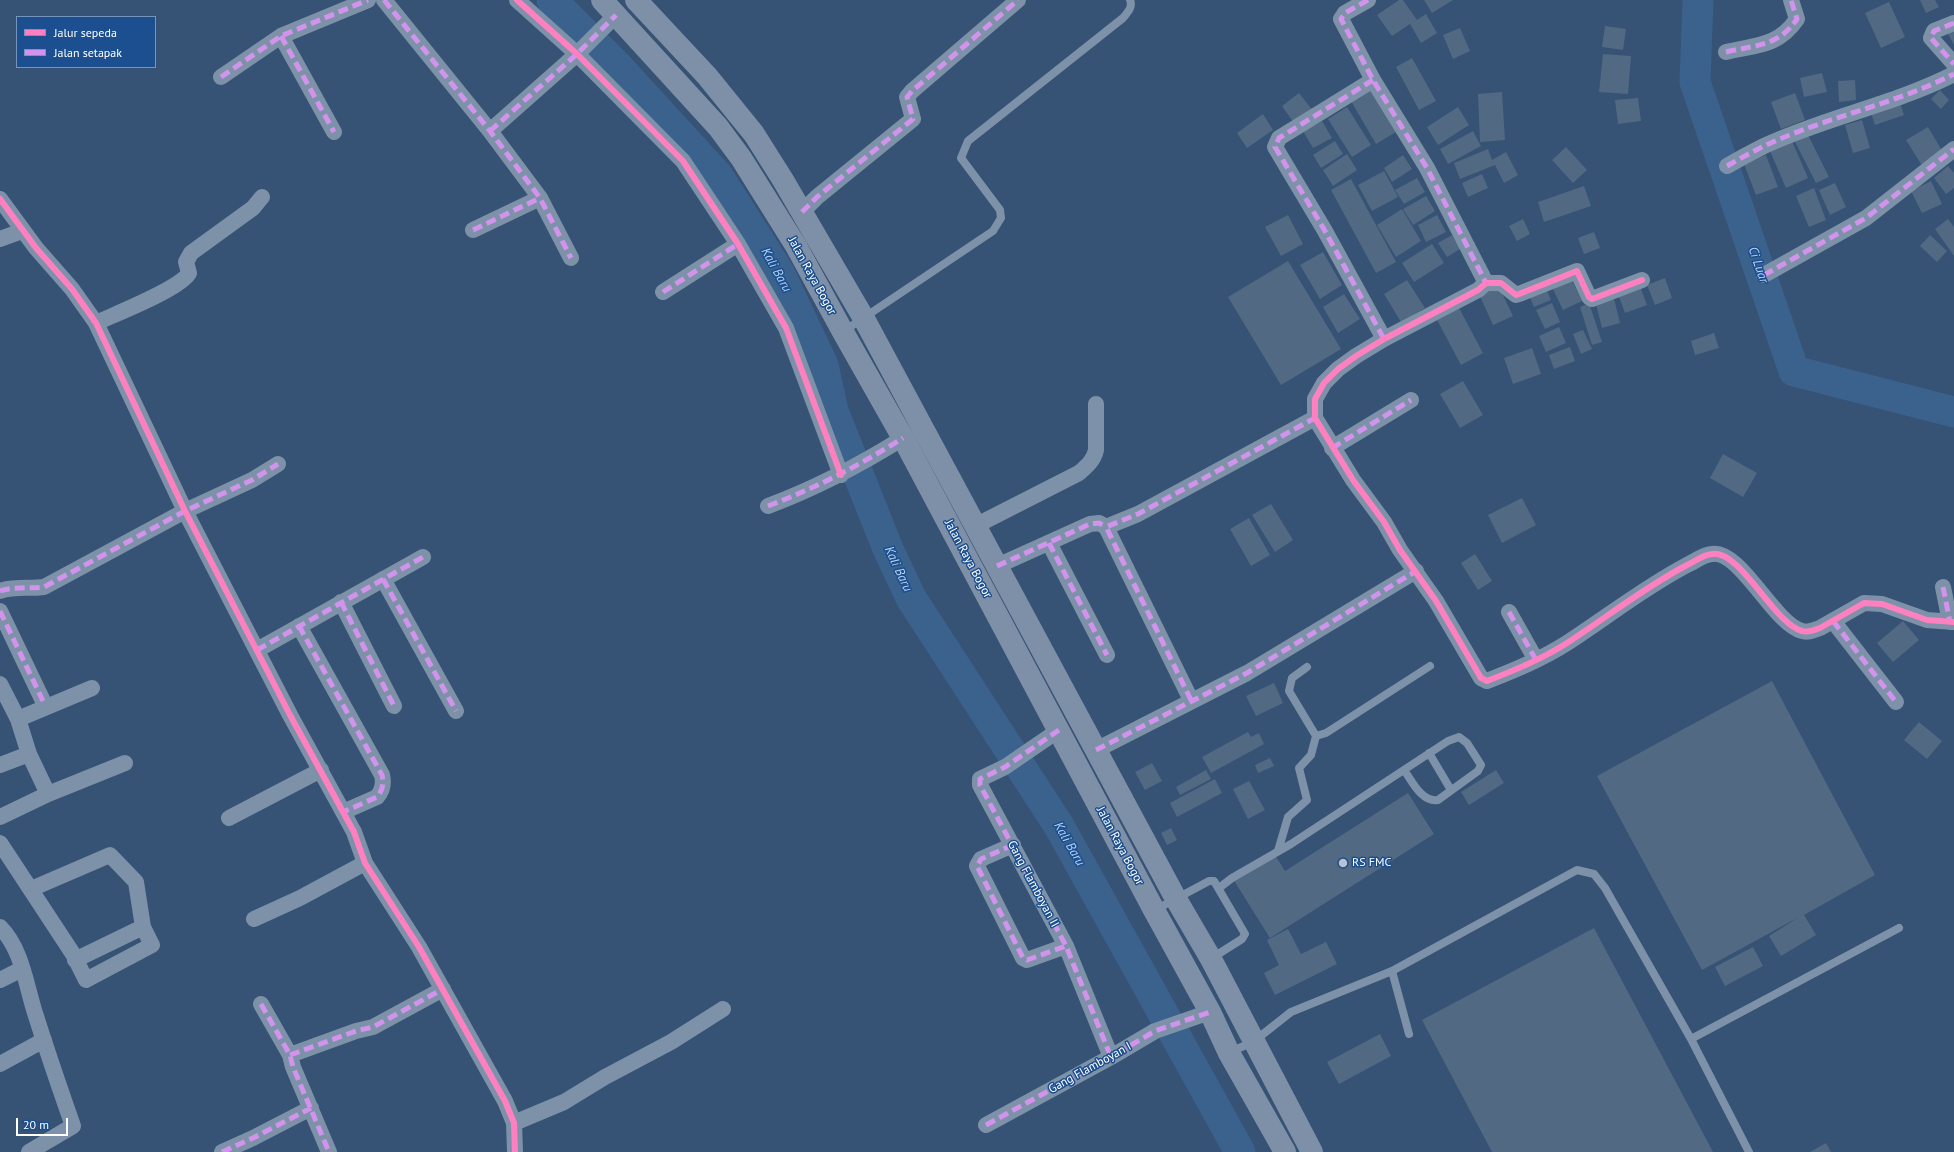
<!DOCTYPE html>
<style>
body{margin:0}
#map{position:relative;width:1954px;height:1152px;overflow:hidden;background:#365274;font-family:"PT Sans",sans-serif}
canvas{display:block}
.legend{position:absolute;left:16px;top:16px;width:140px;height:52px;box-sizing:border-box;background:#1b4f8f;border:1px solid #7695bc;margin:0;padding:5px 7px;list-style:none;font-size:12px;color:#fff}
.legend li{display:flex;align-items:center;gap:8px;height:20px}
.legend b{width:20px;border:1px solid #7695bc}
.scale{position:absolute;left:16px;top:1118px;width:52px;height:18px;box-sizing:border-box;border:2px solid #fff;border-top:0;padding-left:5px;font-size:12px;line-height:14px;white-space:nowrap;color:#fff;-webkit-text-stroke:3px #1b4f8f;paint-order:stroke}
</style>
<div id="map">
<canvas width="1954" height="1152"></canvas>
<ul class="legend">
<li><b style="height:5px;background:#ff80c0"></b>Jalur sepeda</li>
<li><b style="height:5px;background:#d193ec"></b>Jalan setapak</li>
</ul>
<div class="scale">20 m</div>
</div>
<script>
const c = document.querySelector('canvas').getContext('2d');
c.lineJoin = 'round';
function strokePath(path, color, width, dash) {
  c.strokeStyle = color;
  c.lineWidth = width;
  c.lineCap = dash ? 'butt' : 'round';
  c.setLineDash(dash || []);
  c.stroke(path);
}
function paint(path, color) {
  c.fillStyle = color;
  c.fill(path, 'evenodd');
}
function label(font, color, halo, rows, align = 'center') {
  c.font = font + ' "PT Sans",sans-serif';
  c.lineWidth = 3;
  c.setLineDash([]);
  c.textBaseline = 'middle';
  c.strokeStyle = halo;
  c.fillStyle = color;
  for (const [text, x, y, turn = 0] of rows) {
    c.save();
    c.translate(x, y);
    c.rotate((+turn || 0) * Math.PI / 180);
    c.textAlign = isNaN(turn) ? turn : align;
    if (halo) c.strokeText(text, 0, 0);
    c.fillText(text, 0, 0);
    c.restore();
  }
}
const river = new Path2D(`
 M552,0l69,70 97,106 62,98 43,91 10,46 55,138 23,49 148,228 181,326
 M1698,0l-3,82 99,289 160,41`);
const building = new Path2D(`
 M1399,0h4l14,20 9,-6 11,19 -16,10 -11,-19 -18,12 -15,-21z
 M1424,0h29l-21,13z
 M1920,0h15l4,7 -13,6z
 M1889,2l16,35 -24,11 -16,-35z
 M1605,26l21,3 -3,21 -21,-3z
 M1460,28l10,23 -17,8 -10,-24z
 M1954,30v15l-6,-11z
 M1603,54l28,2 -3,38 -29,-2z
 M1412,58l24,43 -17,9 -23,-43z
 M1822,73l5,19 -23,5 -4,-19z
 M1855,80l1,20 -17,2 -1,-21z
 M1371,89l25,43 -20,12 -25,-43z
 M1940,90l9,10 -8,9 -10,-10z
 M1502,92l3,48 -25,2 -2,-48z
 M1299,93l15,19 -18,14 -14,-20z
 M1795,93l10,27 -24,9 -10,-27z
 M1638,98l3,23 -23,3 -3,-24z
 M1899,100l5,15 -29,10 -5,-15z
 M1347,107l24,38 -19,12 -24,-38z
 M1458,107l11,18 -31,20 -11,-18z
 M1263,114l10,16 -26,18 -10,-15z
 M1862,120l8,28 -17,5 -8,-28z
 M1322,121l10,17 -19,10 -10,-17z
 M1928,127l16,27 -21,13 -17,-27z
 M1473,131l8,15 -33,18 -8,-15z
 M1806,131l23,46 -13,6 -23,-45z
 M1335,141l8,13 -22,14 -8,-13z
 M1792,141l16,37 -22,10 -16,-37z
 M1566,147l21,23 -14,13 -21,-23z
 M1488,149l4,11 14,-8 12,23 -14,8 -9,-18 -35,14 -6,-16z
 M1347,154l10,16 -24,16 -10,-16z
 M1403,155l9,14 -20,13 -8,-14z
 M1766,155l12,32 -22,8 -12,-31z
 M1948,166l6,7v15l-8,6 -12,-16z
 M1384,171l14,26 -26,14 -14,-26z
 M1482,174l6,14 -20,9 -6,-14z
 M1417,178l8,14 -21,12 -9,-14z
 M1351,179l45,83 -20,11 -45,-83z
 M1931,181l11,23 -20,9 -11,-22z
 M1835,183l11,24 -16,8 -11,-25z
 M1584,186l7,20 -47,16 -6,-20z
 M1814,188l12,32 -17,7 -13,-31z
 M1426,196l9,15 -22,14 -10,-16z
 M1402,209l19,32 -25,16 -19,-32z
 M1288,215l15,29 -22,12 -16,-29z
 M1437,215l9,17 -20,10 -8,-17z
 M1523,219l7,15 -13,7 -8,-15z
 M1948,219l6,8v29l-19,-27z
 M1594,232l6,16 -16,6 -6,-16z
 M1452,235l8,14 -13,8 -9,-14z
 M1930,235l17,16 -10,11 -17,-16z
 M1432,244l12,19 -30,19 -12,-19z
 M1323,252l19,33 -22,14 -20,-34z
 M1288,261l53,88 -60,36 -53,-88z
 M1665,278l7,20 -17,7 -8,-20z
 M1571,279l11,22 -19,9 -10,-21z
 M1407,280l18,28 -24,14 -17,-28z
 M1498,285l15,31 -20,9 -14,-31z
 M1546,288l5,12 -17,7 -5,-12z
 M1641,289l6,16 -22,8 -6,-16z
 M1344,294l16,25 -22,14 -15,-26z
 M1614,299l6,24 -18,5 -6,-24z
 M1552,303l8,19 -15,7 -9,-19z
 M1589,303l13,39 -10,3 -12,-38z
 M1459,308l24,45 -22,12 -24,-45z
 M1559,327l7,16 -20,9 -7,-16z
 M1583,330l9,19 -11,5 -8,-20z
 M1714,333l5,15 -24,7 -4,-14z
 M1570,347l5,14 -21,8 -5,-14z
 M1532,348l9,26 -28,10 -9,-26z
 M1463,381l20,34 -23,13 -20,-34z
 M1723,454l34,19 -14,24 -33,-19z
 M1522,498l14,27 -34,18 -14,-28z
 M1271,504l22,36 -18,12 -23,-37z
 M1249,518l21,37 -19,11 -21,-37z
 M1475,554l17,27 -14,9 -17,-27z
 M1903,621l16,19 -26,22 -16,-19z
 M1772,681l103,194 -71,40 12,20 -35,21 -12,-20 30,-19 -97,53 -105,-194z
 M1274,683l9,20 -27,13 -10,-20z
 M1919,722l23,19 -15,18 -23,-19z
 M1248,732l3,5 8,-4 5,11 -53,29 -9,-16z
 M1270,758l4,8 -16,7 -3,-8z
 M1152,763l10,18 -17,9 -10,-18z
 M1206,770l5,9 -31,16 -4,-8z
 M1496,770l8,13 -35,22 -8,-13z
 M1215,779l7,14 -45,24 -7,-14z
 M1249,781l16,29 -17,9 -15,-30z
 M1408,793l26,41 -164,104 -37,-59 42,-24 10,16z
 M1171,828l6,12 -10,5 -6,-12z
 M1594,928l119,224h-221l-70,-132z
 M1288,929l13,25 25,-12 11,22 -62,31 -11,-22 15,-8 -12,-25z
 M1753,947l10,19 -38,20 -10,-19z
 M1380,1034l11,22 -52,28 -12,-22z
 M1826,1143l5,9h-21z`);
const service = new Path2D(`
 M844,331l149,-100 8,-13 -1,-8 -39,-52 7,-17 155,-123c5,-6 10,-11 7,-18
 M1307,667l-15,11 -3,13 27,45
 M1429,753l22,37
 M1278,851l10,-34 19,-17 -8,-32 12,-13 5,-19 10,-3 104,-67
 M1219,888l13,-10 59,-34 157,-103 11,-4 8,6 14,22 -3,6 -40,29c-16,3 -26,-19 -34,-30
 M1155,910l54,-29h5l31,53 -3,5 -30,19
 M1392,971l17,63
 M1691,1039l208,-111
 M1230,1052l23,-10 38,-30 101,-41 185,-101 17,4 11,14 86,151 58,113`);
const minor = new Path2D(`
 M384,0l106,131 50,67 31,60
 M517,0l60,54 106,107 55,83 48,84 55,147
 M1368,0l-23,13 -4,6 32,61 54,88 59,115
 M1954,23l-20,8 -3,7 23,26
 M281,36l53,96
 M1726,52c29,-7 52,-5 71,-33l-6,-19
 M221,77l60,-41 87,-36
 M1373,80l-94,58 -4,9 50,84 59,108
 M490,131l87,-77 39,-39
 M1727,166c12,-7 25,-14 37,-20 62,-29 129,-41 190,-72
 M0,199l36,49 36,41 24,34 89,188 105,204 64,117 11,31 54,84 86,154 9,22 1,29
 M802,212l15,-15 96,-78 -6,-22 5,-6 106,-91
 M473,230l67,-32
 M0,239l22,-8
 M1764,275l102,-57 88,-69
 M1642,280l-50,19 -3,-2 -12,-26 -58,23 -3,1 -15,-12h-15l-8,7 -94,49 -28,17 -18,13 -14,14 -9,16v19l38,62 31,42 16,28 36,51 45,77 6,3c28,-11 55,-22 80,-38 40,-26 78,-56 120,-78 9,-4 15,-10 25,-11 28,-5 62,70 90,77 6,2 12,-1 18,-3l44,-25 18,1 45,16 27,2
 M663,292l75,-48
 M96,323c19,-9 84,-34 93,-50l-3,-11 5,-9 62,-45 9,-11
 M1332,448l79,-48
 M768,506c48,-18 92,-41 135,-68
 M975,526l104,-53c8,-7 15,-13 17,-23v-46
 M1049,543l58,112
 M997,566l93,-42 9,-1 7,4
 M383,579l73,132
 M1943,587l7,35
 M0,591c14,-5 29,-2 44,-4l141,-76 67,-31 26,-16
 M341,602l53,104
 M0,611l43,90
 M1509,612l27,48
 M1833,621l63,81
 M299,626l83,149c2,8 1,15 -5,22l-34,15
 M257,650l166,-93
 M0,684l18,35
 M1191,700l-85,-173 32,-13 177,-96
 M1059,730l-54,37 -25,12v6l86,161 45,111
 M1096,750l151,-77 169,-102
 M29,754l-11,-35 74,-31
 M0,765l29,-11 19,40 77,-31
 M0,817l48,-23
 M229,818l92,-48
 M0,843l73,111 13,26 66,-35 -9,-18 -68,33
 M1013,845l-32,14 -4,7 46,92 4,2 39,-14
 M31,889l79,-34 26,27 7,45
 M254,919l46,-21 65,-35
 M0,927c22,22 26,58 35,86 12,38 25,76 38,113l-44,26
 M0,980l22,-11
 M261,1004l29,51 3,12 36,85
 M290,1055l66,-24 17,-4 70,-38
 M0,1064l44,-24
 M514,1123l50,-21 41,-25 66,-35 52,-33
 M986,1125l125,-68 44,-26 55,-19
 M222,1152l31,-14 58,-30`);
const trunk = new Path2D(`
 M602,0l116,127 23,31 55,88 47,86 60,106 251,472 56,102 19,41 56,99
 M636,0l71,76 47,58 29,46 80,137 313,582 35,60 101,193`);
const quiet = new Path2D(`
 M384,0l106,131 50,67 31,60
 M1368,0l-23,13 -4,6 32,61 54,88 59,115
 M1954,23l-20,8 -3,7 23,26
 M281,36l53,96
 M1726,52c29,-7 52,-5 71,-33l-6,-19
 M221,77l60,-41 87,-36
 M1373,80l-94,58 -4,9 50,84 59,108
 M490,131l87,-77 39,-39
 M1727,166c12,-7 25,-14 37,-20 62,-29 129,-41 190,-72
 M802,212l15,-15 96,-78 -6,-22 5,-6 106,-91
 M473,230l67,-32
 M1764,275l102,-57 88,-69
 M663,292l75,-48
 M1332,448l79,-48
 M768,506c48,-18 92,-41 135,-68
 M1049,543l58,112
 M997,566l93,-42 9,-1 7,4
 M383,579l73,132
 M1943,587l7,35
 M0,591c14,-5 29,-2 44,-4l141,-76 67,-31 26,-16
 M341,602l53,104
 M0,611l43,90
 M1509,612l27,48
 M1833,621l63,81
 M299,626l83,149c2,8 1,15 -5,22l-34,15
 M257,650l166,-93
 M1191,700l-85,-173 32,-13 177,-96
 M1059,730l-54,37 -25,12v6l86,161 45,111
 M1096,750l151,-77 169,-102
 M1013,845l-32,14 -4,7 46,92 4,2 39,-14
 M261,1004l29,51 3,12 36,85
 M290,1055l66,-24 17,-4 70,-38
 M986,1125l125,-68 44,-26 55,-19
 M222,1152l31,-14 58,-30`);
const cycleway = new Path2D(`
 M517,0l60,54 106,107 55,83 48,84 55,147
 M0,199l36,49 36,41 24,34 89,188 105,204 64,117 11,31 54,84 86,154 9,22 1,29
 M1642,280l-50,19 -3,-2 -12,-26 -58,23 -3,1 -15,-12h-15l-8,7 -94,49 -28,17 -18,13 -14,14 -9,16v19l38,62 31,42 16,28 36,51 45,77 6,3c28,-11 55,-22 80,-38 40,-26 78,-56 120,-78 9,-4 15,-10 25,-11 28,-5 62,70 90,77 6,2 12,-1 18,-3l44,-25 18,1 45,16 27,2`);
const markers = [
 [1343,863,5,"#b9c2ce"]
];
const streetNames = [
 ["Jalan Raya Bogor",812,276,61],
 ["Jalan Raya Bogor",968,559,62],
 ["Jalan Raya Bogor",1120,846,62],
 ["Gang Flamboyan II",1033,884,62],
 ["Gang Flamboyan I",1090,1068,-29]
];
const poiNames = [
 ["RS FMC",1352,863]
];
const waterNames = [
 ["Ci Luar",1758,265,71],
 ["Kali Baru",776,270,61],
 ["Kali Baru",898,569,65],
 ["Kali Baru",1069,844,60]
];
strokePath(river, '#3b618d', 31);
paint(building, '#526984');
strokePath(service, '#7d92a8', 8);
strokePath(minor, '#7d92a8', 16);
strokePath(trunk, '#7e90a7', 22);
strokePath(quiet, '#d193ec', 5, [10, 5]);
strokePath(cycleway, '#ff80c0', 6);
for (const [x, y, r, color] of markers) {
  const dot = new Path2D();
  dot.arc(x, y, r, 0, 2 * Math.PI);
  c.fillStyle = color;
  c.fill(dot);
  strokePath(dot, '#1b4f8f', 1.5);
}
label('12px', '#fff', '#1b4f8f', streetNames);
label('12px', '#fff', '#1b4f8f', poiNames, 'left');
label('italic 13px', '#b5d3f5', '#1b4f8f', waterNames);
</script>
